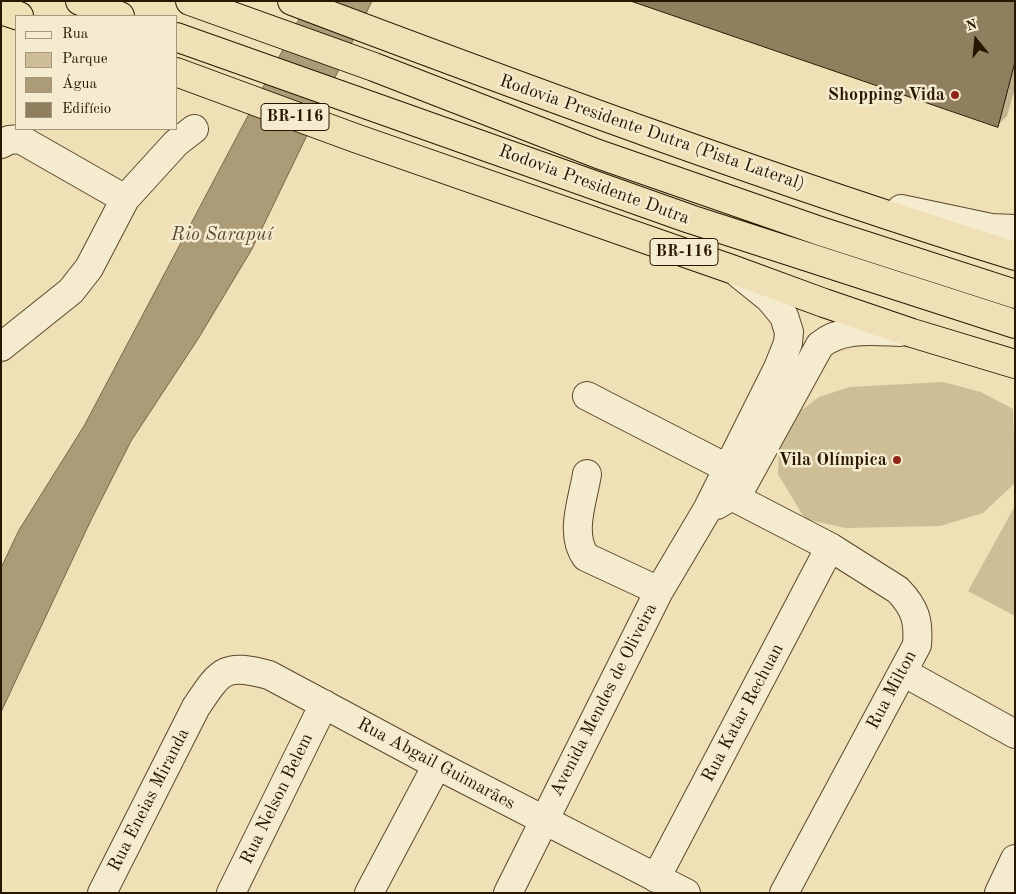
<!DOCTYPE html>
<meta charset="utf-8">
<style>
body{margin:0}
#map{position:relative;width:1016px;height:894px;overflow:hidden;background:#efe0b5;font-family:"Old Standard TT",serif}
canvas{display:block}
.frame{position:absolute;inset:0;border:2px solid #281600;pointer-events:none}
.legend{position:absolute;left:15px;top:15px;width:162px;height:115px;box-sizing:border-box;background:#f5ebcf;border:1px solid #a3967c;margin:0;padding:6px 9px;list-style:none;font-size:15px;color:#281600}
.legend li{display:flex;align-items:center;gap:10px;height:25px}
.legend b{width:25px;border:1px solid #a3967c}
.north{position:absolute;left:951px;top:15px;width:50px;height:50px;-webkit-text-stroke:4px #f5ebcf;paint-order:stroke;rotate:343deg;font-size:14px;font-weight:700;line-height:20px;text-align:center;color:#281600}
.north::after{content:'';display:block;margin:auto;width:18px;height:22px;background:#281600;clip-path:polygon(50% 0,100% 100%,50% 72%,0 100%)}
</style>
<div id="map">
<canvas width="1016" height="894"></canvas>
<div class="frame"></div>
<ul class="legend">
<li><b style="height:6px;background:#f5ebcf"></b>Rua</li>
<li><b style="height:14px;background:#cdbe96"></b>Parque</li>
<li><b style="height:14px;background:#ab9b77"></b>Água</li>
<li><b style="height:14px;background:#8f7f5e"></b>Edifício</li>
</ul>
<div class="north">N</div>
</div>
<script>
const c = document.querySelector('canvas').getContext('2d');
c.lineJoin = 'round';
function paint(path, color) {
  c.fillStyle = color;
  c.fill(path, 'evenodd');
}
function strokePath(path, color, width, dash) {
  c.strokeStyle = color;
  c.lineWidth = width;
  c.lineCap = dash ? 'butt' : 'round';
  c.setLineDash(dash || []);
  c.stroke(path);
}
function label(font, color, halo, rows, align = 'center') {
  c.font = font + ' "Old Standard TT",serif';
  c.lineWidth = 5;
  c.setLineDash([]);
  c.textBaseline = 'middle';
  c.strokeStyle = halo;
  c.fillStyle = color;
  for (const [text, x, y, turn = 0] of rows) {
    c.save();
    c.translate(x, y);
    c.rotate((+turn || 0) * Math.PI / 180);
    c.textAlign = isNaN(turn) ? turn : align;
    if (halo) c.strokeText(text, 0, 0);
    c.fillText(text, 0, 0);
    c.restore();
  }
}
const green = new Path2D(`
 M943,382l38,10 32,17 2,74 -32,30 -43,13 -95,2 -40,-9 -27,-45 1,-28 9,-26 31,-23 31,-10z
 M1015,506v110l-47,-25z`);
const water = new Path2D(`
 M309,1h63l-120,248 -54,90 -67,102 -40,79 -90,192v-144l18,-38 65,-104z`);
const shadow = new Path2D(`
 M1015,1v87l-8,28 -10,10z`);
const building = new Path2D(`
 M631,1h384v61l-17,65z`);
const minor = new Path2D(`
 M1,144l8,-4 11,-1 105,60
 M901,209l90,19 24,1
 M1,347l70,-56 18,-23 36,-69 51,-56 18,-14
 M587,396l140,72
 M587,474c-4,26 -18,60 -1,83l73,34
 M718,489l112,58 68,43c17,18 21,30 19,55l-133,248
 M717,505l15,-9 11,-11 77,-140c22,-18 53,-14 80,-13
 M903,672l112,62
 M656,878l174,-331
 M102,893l94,-186c25,-37 28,-44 73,-32l168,90 249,128
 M231,893l93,-189
 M369,893l68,-128
 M508,893l151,-302 48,-81 71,-142 10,-25 1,-11 -5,-16 -15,-18 -31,-25
 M999,893l16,-34`);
const highway = new Path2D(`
 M80,1l40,15
 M190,1l184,66 224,87 222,77 195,63
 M292,1c239,90 479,179 723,255
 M1,10l18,6
 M176,37l514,182 325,105
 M176,72l179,66 379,132 90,33 88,30 103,31`);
const markers = [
 [955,95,5,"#8f2418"],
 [897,460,5,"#8f2418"]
];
const shields = [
 [295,117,68],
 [684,252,68]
];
const shieldNames = [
 ["BR-116",295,117],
 ["BR-116",684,252]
];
const poiNames = [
 ["Shopping Vida",945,95],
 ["Vila Olímpica",887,460]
];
const streetNames = [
 ["Rodovia Presidente Dutra (Pista Lateral)",652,133,19],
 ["Rodovia Presidente Dutra",594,185,20],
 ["Rua Milton",892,690,-62],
 ["Avenida Mendes de Oliveira",604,700,-63],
 ["Rua Katar Rechuan",743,713,-62],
 ["Rua Abgail Guimarães",436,764,28],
 ["Rua Nelson Belem",277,799,-64],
 ["Rua Eneias Miranda",149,800,-63]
];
const waterNames = [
 ["Rio Sarapuí",222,235]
];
paint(green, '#cdbe96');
paint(water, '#ab9b77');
strokePath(water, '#776647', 1);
paint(shadow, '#0003');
paint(building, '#8f7f5e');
strokePath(building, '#281600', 1);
strokePath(minor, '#5a482d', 30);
strokePath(highway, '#281600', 30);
strokePath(minor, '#f5ebcf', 28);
strokePath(highway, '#efe0b5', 28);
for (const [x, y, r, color] of markers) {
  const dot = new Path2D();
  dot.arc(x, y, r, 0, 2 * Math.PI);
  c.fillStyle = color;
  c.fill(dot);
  strokePath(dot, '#f5ebcf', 2);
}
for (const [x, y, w] of shields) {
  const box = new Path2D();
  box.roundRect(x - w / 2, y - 13.5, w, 27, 4);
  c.fillStyle = '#f5ebcf';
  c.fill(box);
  strokePath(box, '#281600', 1);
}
label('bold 16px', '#281600', null, shieldNames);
label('bold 18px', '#281600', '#f5ebcf', poiNames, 'right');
label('18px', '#281600', '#f5ebcf', streetNames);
label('italic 19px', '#5c4b30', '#f5ebcf', waterNames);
</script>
